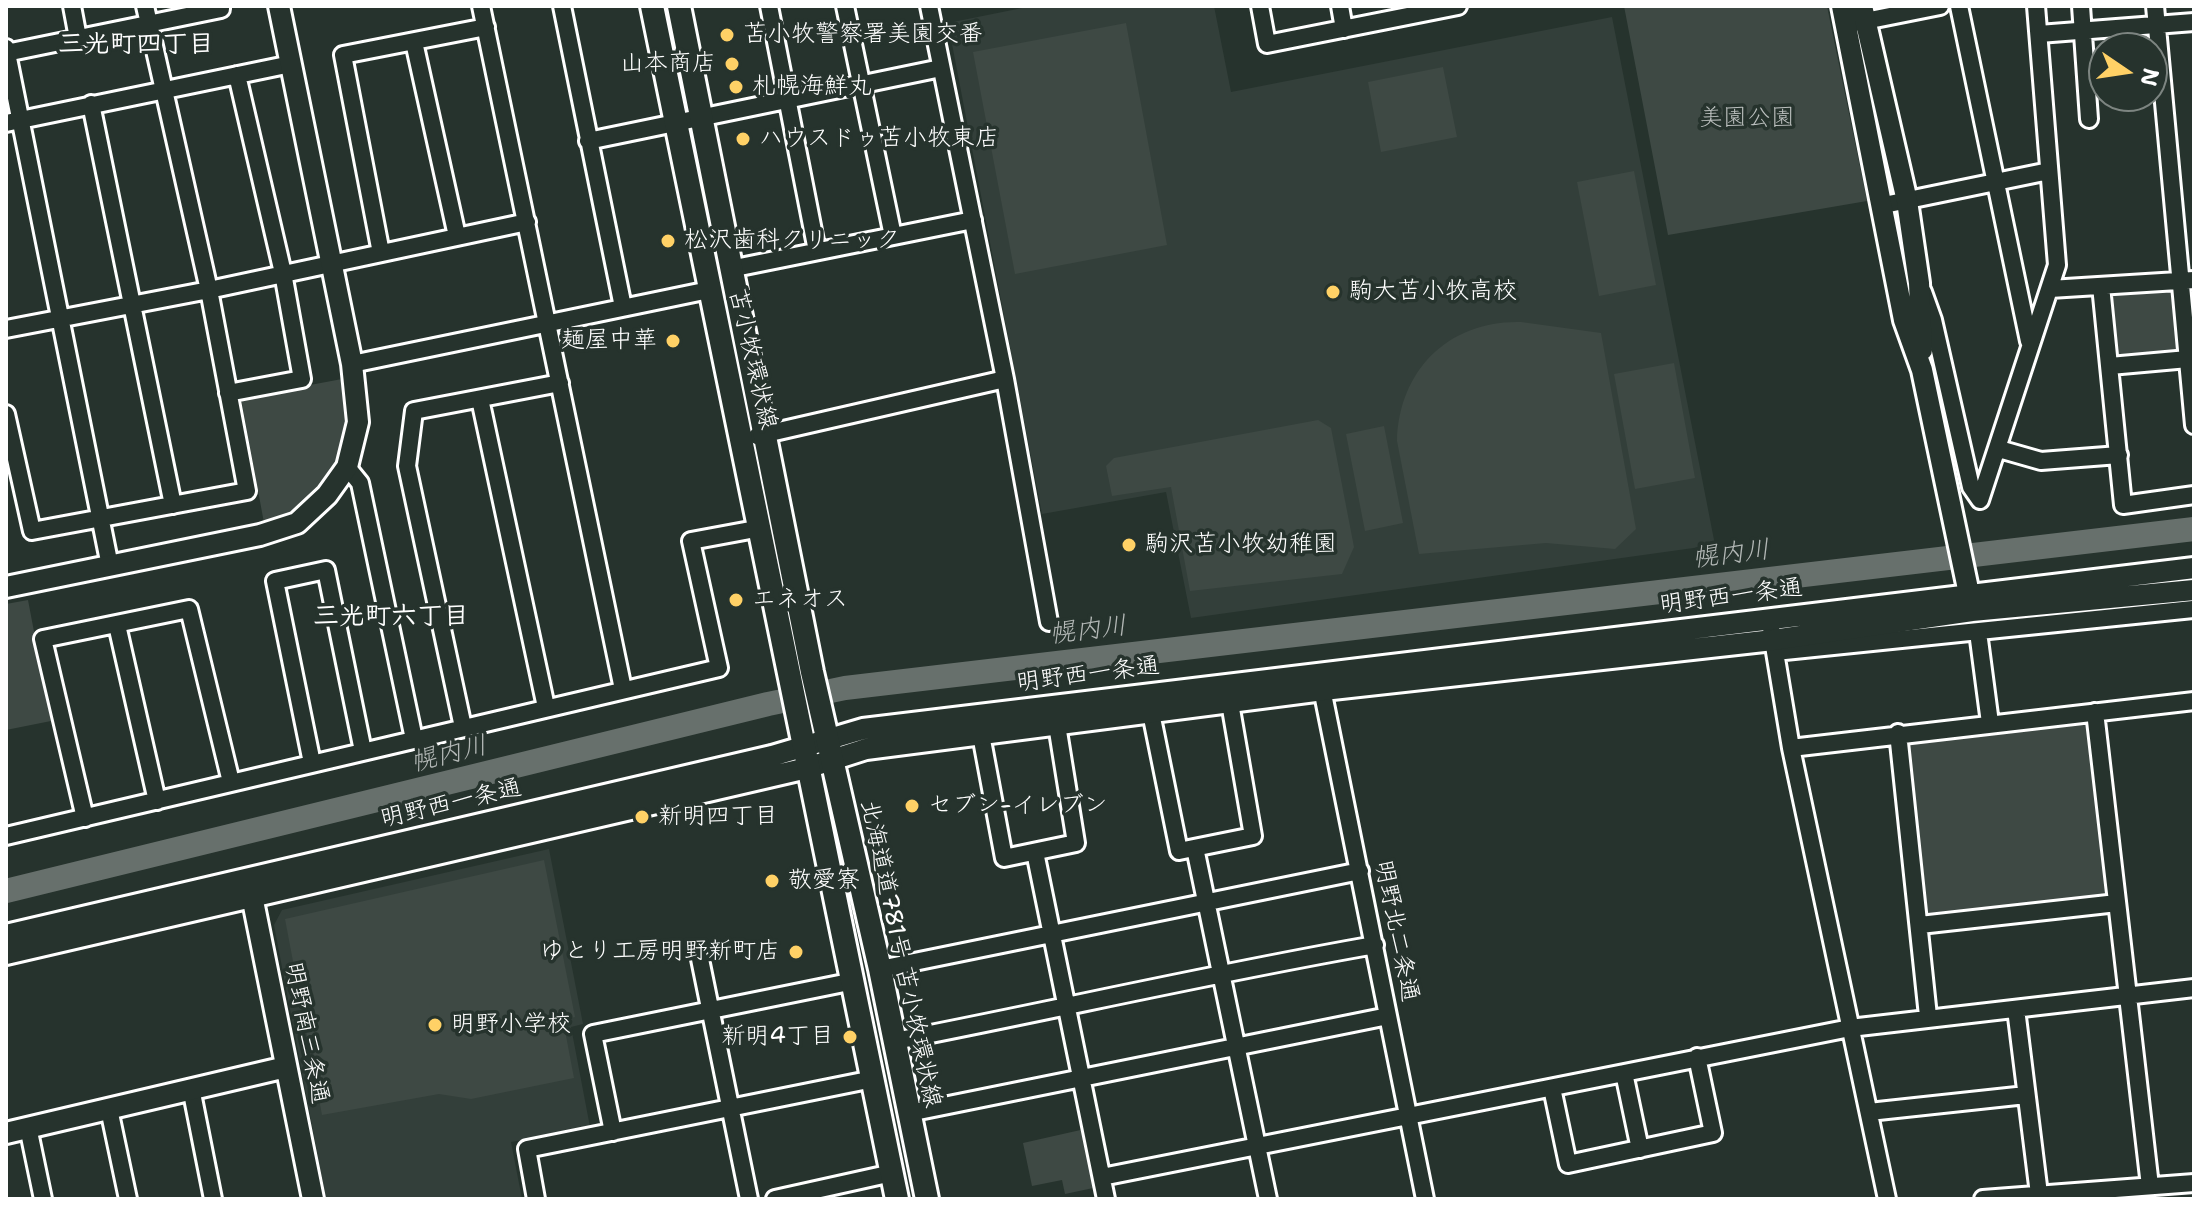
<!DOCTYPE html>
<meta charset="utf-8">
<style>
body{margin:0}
#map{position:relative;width:2200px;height:1205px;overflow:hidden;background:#26332d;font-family:"Shantell Sans",sans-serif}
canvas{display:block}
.frame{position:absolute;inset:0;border:8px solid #fff;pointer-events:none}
.north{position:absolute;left:2088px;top:32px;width:80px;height:80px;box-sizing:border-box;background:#26332d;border:2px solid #7d8581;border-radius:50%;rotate:103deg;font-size:22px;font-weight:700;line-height:32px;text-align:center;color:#fff}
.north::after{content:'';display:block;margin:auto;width:28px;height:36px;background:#ffd166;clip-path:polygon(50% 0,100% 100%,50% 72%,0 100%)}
</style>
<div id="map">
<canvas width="2200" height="1205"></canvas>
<div class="frame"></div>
<div class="north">N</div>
</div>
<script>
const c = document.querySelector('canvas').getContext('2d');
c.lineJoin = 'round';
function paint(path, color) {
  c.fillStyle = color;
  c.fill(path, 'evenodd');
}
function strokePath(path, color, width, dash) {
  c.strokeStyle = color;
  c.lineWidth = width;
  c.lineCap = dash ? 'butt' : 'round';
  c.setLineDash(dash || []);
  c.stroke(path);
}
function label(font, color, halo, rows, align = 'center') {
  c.font = font + ' "Shantell Sans","Klee One",sans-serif';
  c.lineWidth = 7;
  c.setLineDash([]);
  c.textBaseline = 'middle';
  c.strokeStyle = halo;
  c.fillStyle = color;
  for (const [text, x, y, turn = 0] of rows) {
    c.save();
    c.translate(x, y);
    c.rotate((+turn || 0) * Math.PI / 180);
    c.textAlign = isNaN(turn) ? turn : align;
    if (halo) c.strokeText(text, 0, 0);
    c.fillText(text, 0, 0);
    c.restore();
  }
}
const built = new Path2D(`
 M1032,6h182l17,86 381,-75 103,528 -524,73 -25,-126 -124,22 -94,-491z
 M549,849l34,175 -12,3 19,100 -79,15 11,57h-196l-52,-274 8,-15z`);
const green = new Path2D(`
 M1624,6h203l40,195 -199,34z
 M1126,23l41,222 -152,29 -42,-222z
 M1443,67l14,70 -76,15 -13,-70z
 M1634,171l22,114 -57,11 -22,-114z
 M2182,281l6,78 -78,7 -9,-80z
 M1521,322l80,11 35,196 -21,20 -69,-6 -127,11 -22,-113c2,-72 53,-121 124,-119z
 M1674,363l21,115 -60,11 -21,-115z
 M342,379c2,14 7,30 7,44 -1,48 -41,87 -85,100l-23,-125z
 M1318,420l13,8 23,119 -12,27 -152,17 -19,-104 -59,9 -6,-30 8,-8z
 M1384,426l19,97 -38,8 -19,-97z
 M28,600l23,121 -45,9v-126z
 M2086,720l4,2 18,166 -4,10 -172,19 -6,-5 -22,-168 7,-4z
 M544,860l31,157 -12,3 11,58 -103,21 -32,-5 -117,21 -37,-196z
 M1085,1129l13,58 -33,7 -3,-14 -30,6 -9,-43z`);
const river = new Path2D(`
 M6,891l762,-187 77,-16 1349,-159`);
const minor = new Path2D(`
 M72,6l6,32
 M481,6l142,683
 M562,6l61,301
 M769,6l48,245
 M845,6l48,230
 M929,6l76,373 44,243
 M1260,6l7,38 191,-38
 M1340,6l4,23
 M1959,6l70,335
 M2081,6l8,113
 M2155,6l39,419
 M1855,23l85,-17
 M2039,34l155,-12
 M414,42l43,194
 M6,48l104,518
 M6,53l215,-44v-3
 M91,104l82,401
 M6,123l285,-59
 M588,141l353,-73
 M1884,205l165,-34
 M381,253l-38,-198 143,-28
 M730,269l243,-49
 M2101,286l22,219 71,-10
 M2050,289l144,-9
 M1923,292l10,28 38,167 9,13
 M6,329l203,-39 318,-68
 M352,364l357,-74
 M2110,366l78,-7
 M228,393l74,-14 -19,-106 -46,-198
 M480,399l66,308
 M6,414l26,117 215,-40 -38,-201 -64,-284
 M757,436l248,-57
 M1999,449l42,12 78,-6
 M347,467l13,16 54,256
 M1980,500l77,-235 -21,-259
 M117,625l40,176
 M1771,628l20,120 96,451
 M1978,632l12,91
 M1775,652l418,-43
 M1320,679l105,520
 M1149,703l30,148 74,-15 -23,-133
 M2095,712l55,474
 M979,724l25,134 72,-15 -19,-118
 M463,727l-56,-261 7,-55 146,-28
 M1898,733l30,283
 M1791,748l403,-47
 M312,763l-37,-182 51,-11 37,181
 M85,818l-42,-179 146,-30 42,173
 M6,836l713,-168 -28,-127 70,-13
 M1195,848l73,351
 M1035,852l71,347
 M1920,925l197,-22
 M700,959l49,240
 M880,969l480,-98
 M2016,1009l23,185
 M895,1041c160,-31 319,-68 480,-96
 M1624,1073l16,76
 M191,1088l22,111
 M1552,1088l16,76 145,-31 -16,-76
 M109,1109l19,90
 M1869,1112l157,-17
 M909,1113l479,-97
 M28,1127l15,72
 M613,1132l-20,-98 261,-53
 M1102,1177l748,-149 344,-40
 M536,1199l-9,-50 346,-70
 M775,1199l117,-26
 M1983,1199l211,-16`);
const tertiary = new Path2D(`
 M1842,6l62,314 18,50 50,238
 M1862,6l45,195 12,82 3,67
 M6,587l254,-52 37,-12 30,-28 20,-28 11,-45 -6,-58 -73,-358
 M250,886l63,313
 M6,935l766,-179 91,-27 1331,-161
 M6,954l801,-186 59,-19 457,-59 450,-50 199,-29 222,-21
 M6,1133l280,-66`);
const secondary = new Path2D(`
 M652,6l245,1193
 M679,6l133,666 68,297 47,230`);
const markers = [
 [727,35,8,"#ffd166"],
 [732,64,8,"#ffd166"],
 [736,87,8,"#ffd166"],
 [743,139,8,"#ffd166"],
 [668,241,8,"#ffd166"],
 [1333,292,8,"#ffd166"],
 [673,341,8,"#ffd166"],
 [1129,545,8,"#ffd166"],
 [736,600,8,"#ffd166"],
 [912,806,8,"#ffd166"],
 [642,817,8,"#ffd166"],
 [772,881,8,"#ffd166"],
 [796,952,8,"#ffd166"],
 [435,1025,8,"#ffd166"],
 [850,1037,8,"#ffd166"]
];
const poiNames = [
 ["苫小牧警察署美園交番",743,35],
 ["山本商店",716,64,"right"],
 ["札幌海鮮丸",752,87],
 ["ハウスドゥ苫小牧東店",759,139],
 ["松沢歯科クリニック",684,241],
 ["駒大苫小牧高校",1349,292],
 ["麺屋中華",657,341,"right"],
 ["駒沢苫小牧幼稚園",1145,545],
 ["エネオス",752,600],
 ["セブン-イレブン",928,806],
 ["新明四丁目",658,817],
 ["敬愛寮",788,881],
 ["ゆとり工房明野新町店",780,952,"right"],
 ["明野小学校",451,1025],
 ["新明4丁目",834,1037,"right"]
];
const parkNames = [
 ["美園公園",1747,119]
];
const streetNames = [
 ["苫小牧環状線",752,359,77],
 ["明野西一条通",1731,597,-7],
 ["明野西一条通",1088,675,-7],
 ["明野西一条通",451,804,-13],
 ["明野北二条通",1396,931,79],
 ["北海道道781号 苫小牧環状線",900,954,78],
 ["明野南三条通",306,1033,79]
];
const neighbourhoodNames = [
 ["三光町四丁目",136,45],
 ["三光町六丁目",391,617]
];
const waterNames = [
 ["幌内川",1731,555,-7],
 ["幌内川",1088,631,-7],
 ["幌内川",449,755,-14]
];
paint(built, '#333f3a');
paint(green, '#3e4944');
strokePath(river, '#67706c', 24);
strokePath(minor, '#fff', 22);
strokePath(tertiary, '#fff', 26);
strokePath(secondary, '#fff', 28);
strokePath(minor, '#26332d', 16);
strokePath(tertiary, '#26332d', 20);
strokePath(secondary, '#26332d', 22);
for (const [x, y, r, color] of markers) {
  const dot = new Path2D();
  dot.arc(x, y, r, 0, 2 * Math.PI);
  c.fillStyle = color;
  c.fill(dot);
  strokePath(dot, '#26332d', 3);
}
label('24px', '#fff', '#26332d', poiNames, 'left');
label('24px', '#bbbfbe', '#26332d', parkNames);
label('24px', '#fff', '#26332d', streetNames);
label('bold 26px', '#fff', '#26332d', neighbourhoodNames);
label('italic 26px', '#b3b8b6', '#26332d', waterNames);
</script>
